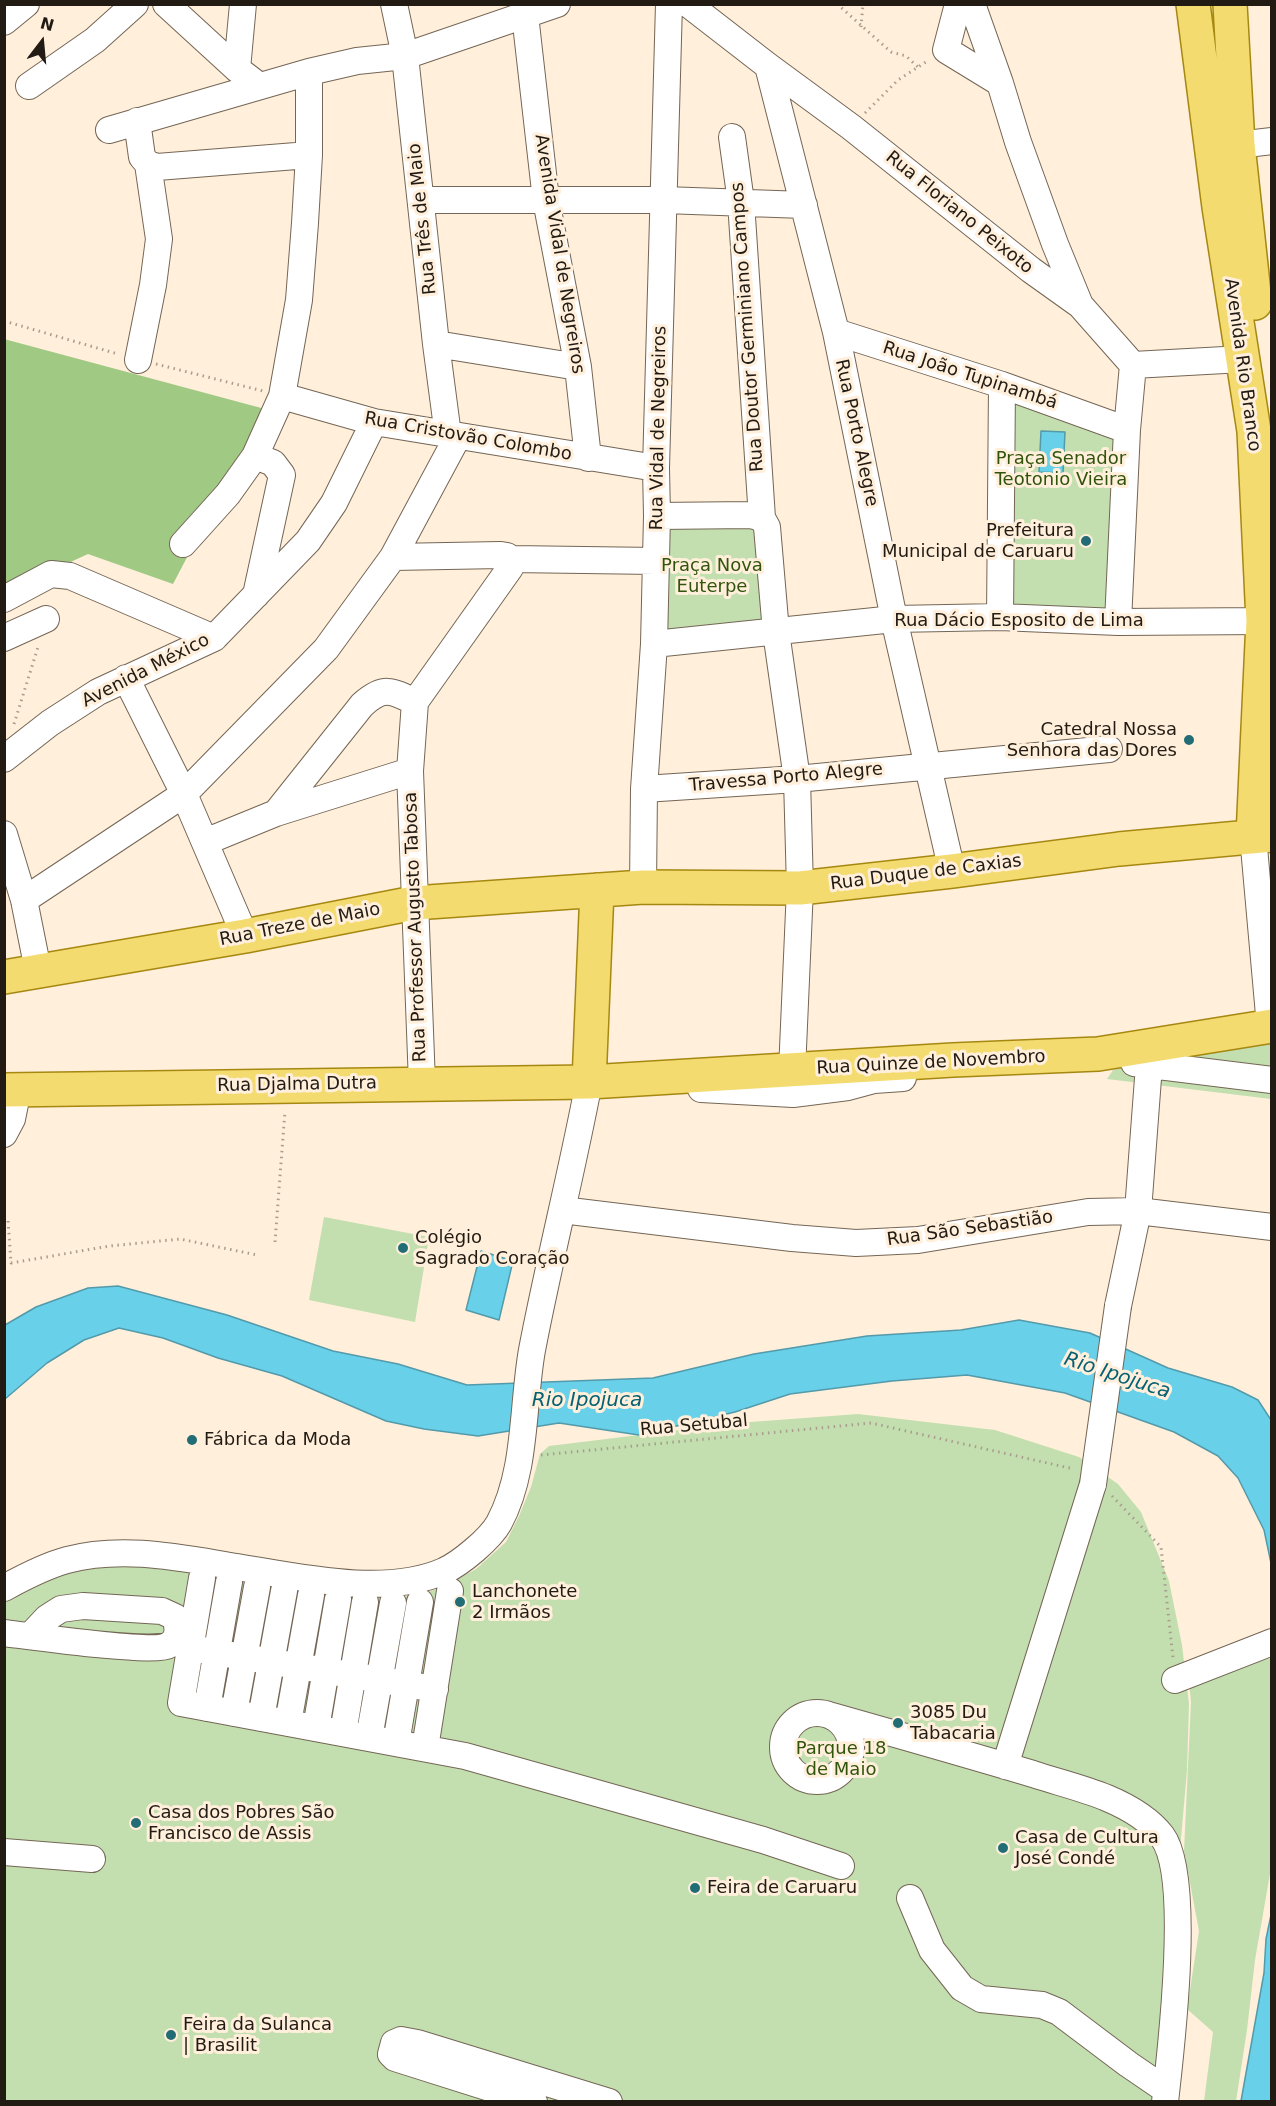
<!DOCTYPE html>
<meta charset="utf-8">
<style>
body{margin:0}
#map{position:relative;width:1276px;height:2106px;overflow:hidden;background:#ffefdb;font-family:"DejaVu Sans",sans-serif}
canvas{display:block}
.frame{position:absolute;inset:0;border:6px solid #211b14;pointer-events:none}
.north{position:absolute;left:12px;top:12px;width:60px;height:60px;-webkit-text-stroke:4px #ffefdb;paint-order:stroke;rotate:16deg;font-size:16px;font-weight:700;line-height:24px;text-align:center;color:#211b14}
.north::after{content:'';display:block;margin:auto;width:21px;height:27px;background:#211b14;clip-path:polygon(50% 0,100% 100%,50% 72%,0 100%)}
</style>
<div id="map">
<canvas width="1276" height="2106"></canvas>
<div class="frame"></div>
<div class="north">N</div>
</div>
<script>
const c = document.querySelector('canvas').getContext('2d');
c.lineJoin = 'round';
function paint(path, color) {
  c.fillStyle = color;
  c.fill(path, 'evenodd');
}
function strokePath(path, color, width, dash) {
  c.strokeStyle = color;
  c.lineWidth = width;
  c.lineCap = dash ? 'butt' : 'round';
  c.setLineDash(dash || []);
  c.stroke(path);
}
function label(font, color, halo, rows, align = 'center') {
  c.font = font + ' "DejaVu Sans",sans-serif';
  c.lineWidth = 6;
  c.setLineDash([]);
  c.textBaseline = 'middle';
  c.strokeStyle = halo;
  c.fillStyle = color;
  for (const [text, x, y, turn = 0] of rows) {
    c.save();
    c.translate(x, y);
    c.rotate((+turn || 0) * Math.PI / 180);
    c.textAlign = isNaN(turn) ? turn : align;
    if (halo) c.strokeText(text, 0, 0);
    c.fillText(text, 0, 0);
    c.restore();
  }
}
const green = new Path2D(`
 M1006,391l112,41 -5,179h-104z
 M760,519l5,110 -105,10 1,-116z
 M1271,1033v66l-164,-20 6,-9z
 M324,1217l105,20 -14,85 -106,-22z
 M858,1414l137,16 84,27 39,27 23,28 28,69 13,64 7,59 -2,66 -29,331h-1153l-1,-502 38,-18 42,-12 44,-3 38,2 196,30 55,-2 28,-10 31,-17 30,-27 13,-26 12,-29 9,-33 9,-8 188,-23z
 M1271,1658v210l-16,92 -8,70 -11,71h-32l9,-69 -26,-23 12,-78 -15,-80 7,-149 -2,-20z`);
const forest = new Path2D(`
 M4,339l261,70 -92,175 -85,-30 -83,38z`);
const water = new Path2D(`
 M1041,431l24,1 -2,41 -24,-1z
 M481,1251l32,10 -14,59 -33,-10z
 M118,1286l109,29 106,36 65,13 69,21 186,-7 101,-24 113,-18 94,-6 58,-10 71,13 78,35 64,19 26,13 13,20v143l-7,-33 -26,-52 -20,-22 -44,-24 -109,-39 -98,-18 -75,6 -102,13 -55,18 -96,23 -80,-12 -81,13 -54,-7 -38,-8 -104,-45 -64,-18 -55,-20 -44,-10 -35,12 -37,23 -42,36v-74l31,-18 52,-19z
 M1271,1915v186h-30l23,-128 2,-34z`);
const path = new Path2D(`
 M837,4l54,48 15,4 12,11
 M861,27l2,-23
 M865,113l33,-33 31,-20
 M4,321l114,33
 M156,364l107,27
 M14,724l24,-77
 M4,1217l4,3 3,43 99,-17 70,-7 77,16
 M275,1242l10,-131
 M541,1455l330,-32 203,46
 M1112,1496l49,51 12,111`);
const minor = new Path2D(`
 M166,4l71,65 21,16
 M394,4l11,52 31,288 12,91
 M688,4l80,62 83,61 180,143 49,35 53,60 110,-6
 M958,4l-12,46 54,33
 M972,4l28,79 18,59 37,102 25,61
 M525,15l21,185 32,167 10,91
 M4,22l22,-18
 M768,66l68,266 58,287 58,252
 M237,69l6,-65
 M29,86l66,-46 40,-36
 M137,121l5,36 6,7 11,75 -6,46 -15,75
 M109,130l200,-58 48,-11 48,-5 152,-52
 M732,137l9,65 21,316 5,9 9,105 21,147 3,109 -8,183
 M1238,145l34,-4
 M148,164l9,3 152,-12
 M422,200h242l140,5
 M836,332l166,53 125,45
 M436,344l142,23
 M282,396l92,26 282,46
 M255,456l18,7 9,12 -26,120
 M657,516l93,-1 12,3
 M183,544l45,-50 27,-38 27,-60 17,-96 6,-77 4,-68v-83
 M393,557l108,-2 6,1 4,3 145,2
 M4,599l47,-25 19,2 144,62
 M1000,617l2,-232
 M1118,622l9,-192 6,-65
 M4,638l42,-19
 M654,644l240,-25 106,-2 118,5 145,-1 9,-12
 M126,678l58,116 61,142
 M4,759l46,-36 48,-31 116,-54 94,-97 26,-38 40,-81
 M644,789l153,-10 312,-30
 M276,813l86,-108c21,-19 29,-15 53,-3
 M4,834l20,66 14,70
 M1253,836l17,190
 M205,842l71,-29 134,-42
 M643,887l1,-98 10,-145 3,-128 -1,-48 13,-464
 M24,900l160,-106 142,-145 67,-92 65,-121
 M1134,1063l138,17
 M422,1083l-12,-312 5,-69 95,-134 1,-9
 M701,1089l92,5 55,-7 26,-7 29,-2
 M4,1134l8,-15 6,-30
 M562,1210l230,28 64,5 62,-3 170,-28 50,-1 134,16
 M1118,1306l20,-95 11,-146
 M202,1578l-21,125 284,53 298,84 78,26
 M4,1588c20,-11 41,-22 63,-28 56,-15 114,-2 170,7 62,10 148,30 207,4 17,-8 46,-32 55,-48 28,-52 23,-117 33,-173 17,-89 40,-178 57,-268
 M4,1633c25,3 151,21 165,12 11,-6 9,-19 6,-28l-13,-6 -79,-5 -22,3 -14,9 -17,18
 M190,1648l245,41
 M1175,1680l97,-38
 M207,1708l22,-126
 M783 1747a34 34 0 1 1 68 0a34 34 0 1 1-68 0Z
 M234,1713l23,-126
 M832,1716c67,19 134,38 201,58 24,8 50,14 74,24 19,8 42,21 55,38 30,40 9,213 3,266
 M261,1718l23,-127
 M288,1723l23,-128
 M316,1728l22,-129
 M343,1733l22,-131
 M369,1738l24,-135
 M396,1743l24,-141
 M425,1748l25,-157
 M1005,1766l88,-282
 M4,1852l88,7
 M910,1898l22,52 30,38 19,11 61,6 17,7 69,52 38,26
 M534,2102l-139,-44 -4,-4 3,-11 7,-3 16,3 192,59`);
const major = new Path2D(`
 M1193,4l26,203 35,224 9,190 -10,215
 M1230,4l8,141 17,158
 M4,977l241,-41 169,-33 229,-16 157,1 152,-17 167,-22 153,-14
 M589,1082l8,-192
 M4,1090l585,-8 364,-22 145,-6 174,-28`);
const minorBridge = new Path2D(`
 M1093,1484l25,-178`);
const markers = [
 [1086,541,6,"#226c76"],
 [1189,740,6,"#226c76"],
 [403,1248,6,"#226c76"],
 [192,1440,6,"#226c76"],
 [460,1602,6,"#226c76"],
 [898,1723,6,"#226c76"],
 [136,1823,6,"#226c76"],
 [1003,1848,6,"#226c76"],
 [695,1888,6,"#226c76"],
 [171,2035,6,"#226c76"]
];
const streetNames = [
 ["Rua Floriano Peixoto",959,213,39],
 ["Rua Três de Maio",423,219,-96],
 ["Avenida Vidal de Negreiros",559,254,81],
 ["Rua Doutor Germiniano Campos",748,327,-94],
 ["Avenida Rio Branco",1242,365,82],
 ["Rua João Tupinambá",970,376,18],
 ["Rua Vidal de Negreiros",659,428,-89],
 ["Rua Porto Alegre",856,433,78],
 ["Rua Cristovão Colombo",468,437,10],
 ["Rua Dácio Esposito de Lima",1019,621],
 ["Avenida México",146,671,-27],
 ["Travessa Porto Alegre",786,778,-5],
 ["Rua Duque de Caxias",926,873,-7],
 ["Rua Treze de Maio",300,925,-11],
 ["Rua Professor Augusto Tabosa",416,927,-92],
 ["Rua Quinze de Novembro",931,1063,-3],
 ["Rua Djalma Dutra",297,1085,-1],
 ["Rua São Sebastião",970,1229,-8],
 ["Rua Setubal",694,1426,-5]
];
const parkNames = [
 ["Praça Senador",1061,459],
 ["Teotonio Vieira",1061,480],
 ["Praça Nova",712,566],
 ["Euterpe",712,587],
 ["Parque 18",841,1749],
 ["de Maio",841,1770]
];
const poiNames = [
 ["Prefeitura",1074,531,"right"],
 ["Municipal de Caruaru",1074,552,"right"],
 ["Catedral Nossa",1177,730,"right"],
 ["Senhora das Dores",1177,751,"right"],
 ["Colégio",415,1238],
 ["Sagrado Coração",415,1259],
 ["Fábrica da Moda",204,1440],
 ["Lanchonete",472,1592],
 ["2 Irmãos",472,1613],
 ["3085 Du",910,1713],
 ["Tabacaria",910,1734],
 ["Casa dos Pobres São",148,1813],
 ["Francisco de Assis",148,1834],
 ["Casa de Cultura",1015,1838],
 ["José Condé",1015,1859],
 ["Feira de Caruaru",707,1888],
 ["Feira da Sulanca",183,2025],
 ["| Brasilit",183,2046]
];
const waterNames = [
 ["Rio Ipojuca",1117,1376,18],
 ["Rio Ipojuca",587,1401]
];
paint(green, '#c3dfb0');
paint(forest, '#a0c984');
paint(water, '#69d0ea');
strokePath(water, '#539aaa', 1.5);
strokePath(minor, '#746655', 28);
strokePath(major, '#a68811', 36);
strokePath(path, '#a99d8e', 3, [1.5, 4.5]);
strokePath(minor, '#fff', 26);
strokePath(major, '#f4db70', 33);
strokePath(minorBridge, '#746655', 28, []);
strokePath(minorBridge, '#fff', 26);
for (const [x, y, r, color] of markers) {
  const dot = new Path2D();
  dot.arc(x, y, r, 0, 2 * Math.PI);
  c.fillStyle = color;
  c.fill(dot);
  strokePath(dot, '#ffefdb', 2);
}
label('18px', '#211b14', '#ffefdb', streetNames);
label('18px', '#31540c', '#ffefdb', parkNames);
label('18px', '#211b14', '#ffefdb', poiNames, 'left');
label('italic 20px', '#066173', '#ffefdb', waterNames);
</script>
